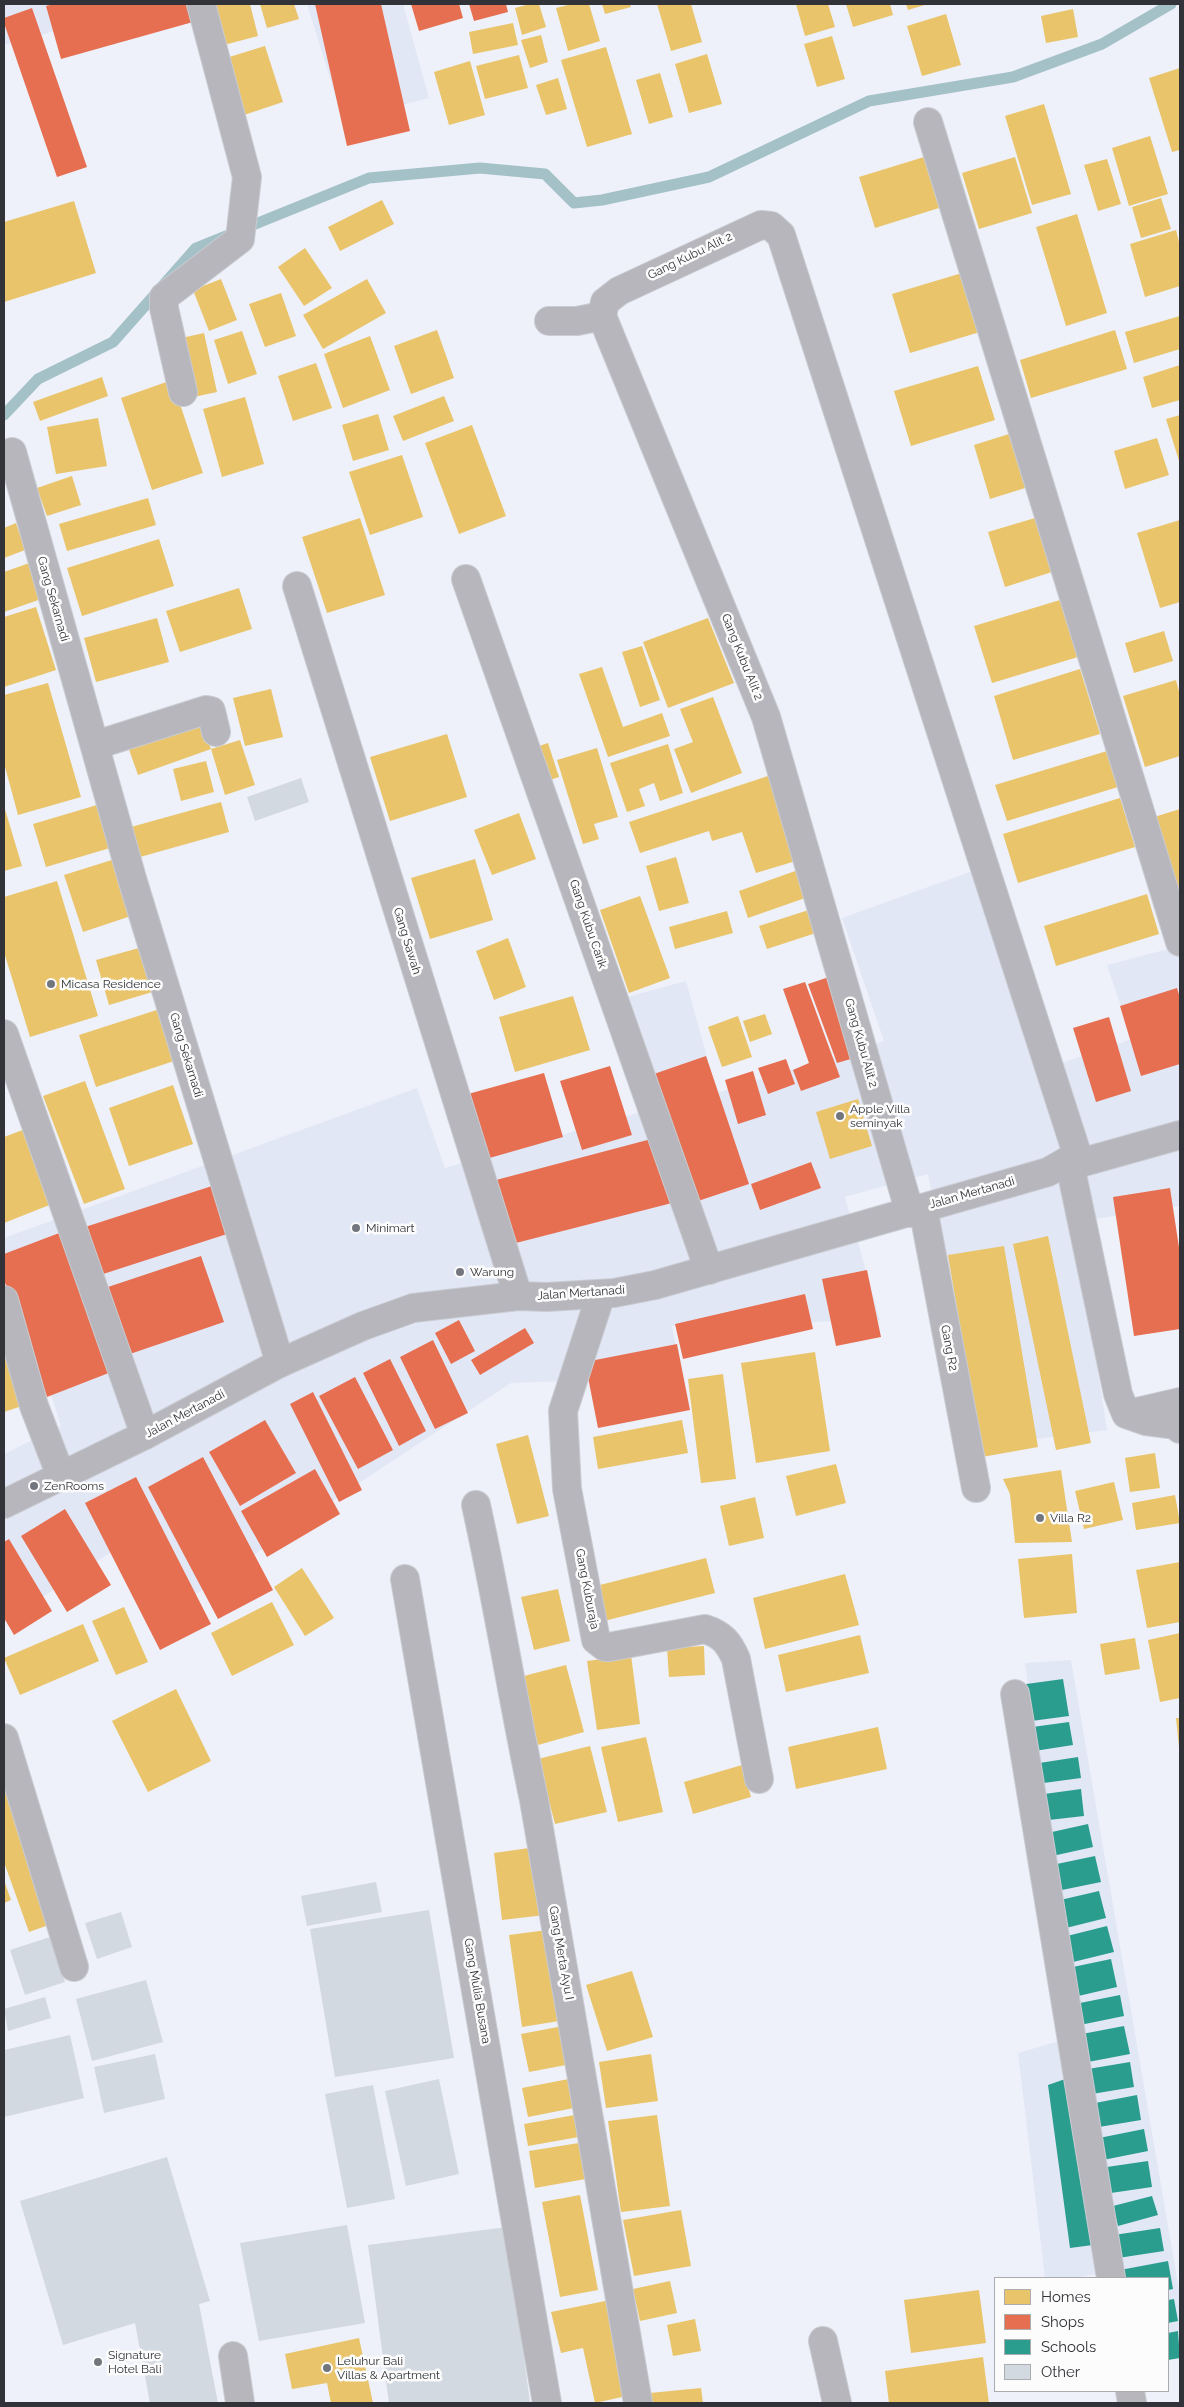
<!DOCTYPE html>
<style>
body{margin:0}
#map{position:relative;width:1184px;height:2407px;overflow:hidden;background:#eef1f9;font-family:Raleway,sans-serif}
canvas{display:block}
.frame{position:absolute;inset:0;border:5px solid #313338;pointer-events:none}
.legend{position:absolute;left:994px;top:2277px;width:175px;height:115px;box-sizing:border-box;background:#fcfcfc;border:1px solid #abacae;margin:0;padding:6px 9px;list-style:none;font-size:15px;color:#313338}
.legend li{display:flex;align-items:center;gap:10px;height:25px}
.legend b{width:25px;border:1px solid #abacae}
</style>
<div id="map">
<canvas width="1184" height="2407"></canvas>
<div class="frame"></div>
<ul class="legend">
<li><b style="height:14px;background:#e9c46a"></b>Homes</li>
<li><b style="height:14px;background:#e76f51"></b>Shops</li>
<li><b style="height:14px;background:#2a9d8f"></b>Schools</li>
<li><b style="height:14px;background:#d3d9e1"></b>Other</li>
</ul>
</div>
<script>
const c = document.querySelector('canvas').getContext('2d');
c.lineJoin = 'round';
function paint(path, color) {
  c.fillStyle = color;
  c.fill(path, 'evenodd');
}
function strokePath(path, color, width, dash) {
  c.strokeStyle = color;
  c.lineWidth = width;
  c.lineCap = dash ? 'butt' : 'round';
  c.setLineDash(dash || []);
  c.stroke(path);
}
function label(font, color, halo, rows, align = 'center') {
  c.font = font + ' Raleway,sans-serif';
  c.lineWidth = 5;
  c.setLineDash([]);
  c.textBaseline = 'middle';
  c.strokeStyle = halo;
  c.fillStyle = color;
  for (const [text, x, y, turn = 0] of rows) {
    c.save();
    c.translate(x, y);
    c.rotate((+turn || 0) * Math.PI / 180);
    c.textAlign = isNaN(turn) ? turn : align;
    if (halo) c.strokeText(text, 0, 0);
    c.fillText(text, 0, 0);
    c.restore();
  }
}
const built = new Path2D(`
 M4,4h149l-149,41z
 M307,4h96l26,94 -86,22z
 M978,869l66,200 88,-30 -25,-74 73,-19v260l-105,16 32,208 -125,16 -54,-272 -83,23 35,123 -208,6 10,51 -171,6 -137,90 -223,152 -37,-75 -110,73v-169l57,-28 -57,-178v-10l413,-150 28,80 207,-59 -43,-107 77,-21 31,112 167,-52 -42,-123z
 M1071,1660l109,636v36l-12,3v-57h-47l-2,-8 -45,8h-29l-27,-225 59,-17 -52,-373z`);
const homes = new Path2D(`
 M214,4h36l8,32 -34,9z
 M260,4h34l5,15 -32,9z
 M530,4h9l7,23 -24,8 -7,-27z
 M572,4h17l11,37 -32,10 -12,-43z
 M602,4h28l1,3 -26,7z
 M657,4h34l11,38 -31,9z
 M796,4h32l7,23 -30,9z
 M846,4h44l3,11 -40,12z
 M906,4h22l-20,6z
 M1073,9l5,28 -32,6 -5,-27z
 M946,14l15,51 -39,11 -15,-50z
 M513,23l5,22 -45,9 -4,-22z
 M541,35l7,27 -18,6 -9,-28z
 M832,36l13,43 -28,8 -13,-43z
 M265,46l18,56 -39,13 -18,-57z
 M606,47l26,87 -45,13 -26,-87z
 M707,54l15,50 -33,9 -14,-49z
 M519,55l9,33 -43,11 -9,-33z
 M470,61l15,54 -36,10 -15,-53z
 M1180,68v82l-8,2 -23,-74z
 M660,73l13,44 -24,7 -13,-44z
 M558,78l9,31 -21,6 -10,-30z
 M1044,104l27,90 -39,11 -27,-89z
 M1150,136l18,58 -39,12 -17,-58z
 M924,157l15,51 -64,20 -16,-51z
 M1015,157l17,56 -53,16 -17,-56z
 M1107,159l14,45 -23,7 -14,-46z
 M1161,198l10,31 -30,9 -9,-31z
 M382,200l12,24 -54,27 -12,-24z
 M74,201l22,72 -92,29v-80z
 M1077,214l30,99 -41,13 -30,-99z
 M1176,230l4,16v40l-35,11 -15,-53z
 M305,248l27,40 -28,18 -26,-39z
 M962,273l18,59 -70,21 -18,-59z
 M221,279l16,41 -28,11 -16,-41z
 M367,279l19,34 -63,36 -20,-34z
 M281,293l15,43 -31,11 -16,-43z
 M1180,316v33l-46,14 -9,-31z
 M437,330l17,48 -43,16 -17,-48z
 M1115,330l12,39 -96,29 -11,-38z
 M242,331l15,43 -29,10 -14,-44z
 M204,333l13,59 -28,6 -12,-59z
 M370,336l20,54 -47,18 -19,-54z
 M316,363l16,45 -39,13 -15,-45z
 M1180,365v35l-28,8 -9,-31z
 M978,366l17,54 -84,26 -17,-55z
 M102,377l6,19 -68,25 -7,-19z
 M172,380l31,93 -51,17 -31,-92z
 M444,396l10,25 -51,20 -10,-25z
 M245,397l19,67 -42,13 -19,-68z
 M378,414l11,36 -36,11 -11,-36z
 M1180,415v49l-14,-45z
 M98,418l9,48 -51,8 -9,-47z
 M472,425l34,91 -47,18 -34,-91z
 M1009,434l16,54 -35,11 -16,-54z
 M1157,438l12,37 -44,14 -11,-38z
 M402,455l21,62 -53,18 -21,-63z
 M72,476l9,29 -34,11 -10,-28z
 M148,498l8,27 -89,26 -8,-27z
 M360,518l25,77 -58,18 -25,-76z
 M1035,518l17,54 -47,15 -17,-55z
 M1180,520v82l-20,6 -23,-75z
 M16,523l9,27 -21,8v-30z
 M159,539l15,47 -92,30 -15,-48z
 M35,561l12,36 -43,15v-40z
 M239,588l13,41 -72,23 -14,-41z
 M1060,600l18,57 -86,26 -18,-57z
 M36,607l20,63 -52,17v-70z
 M157,618l12,44 -73,20 -12,-44z
 M708,618l26,65 -66,25 -25,-66z
 M1164,631l9,30 -39,12 -9,-30z
 M642,646l18,54 -20,7 -18,-55z
 M602,667l21,60 39,-14 8,23 -62,21 -29,-83z
 M1080,669l20,65 -87,26 -19,-64z
 M1176,680l4,15v61l-35,11 -22,-71z
 M48,683l33,114 -63,18 -14,-52v-68z
 M271,689l12,48 -38,9 -12,-48z
 M713,697l29,76 -51,20 -17,-44 19,-7 -13,-33z
 M199,715l12,34 29,-9 15,45 -30,10 -14,-46 -73,26 -12,-34z
 M447,734l20,63 -77,24 -20,-64z
 M548,743l11,34 -15,5 -11,-34z
 M668,744l15,49 -23,8 -6,-18 -15,6 6,17 -18,6 -17,-49z
 M597,748l21,69 -24,7 5,15 -16,5 -26,-84z
 M1107,751l11,36 -111,34 -12,-36z
 M206,761l8,31 -33,9 -8,-32z
 M771,775l28,85 -43,13 -14,-41 -30,9 -3,-10 -69,22 -11,-31z
 M1120,798l15,49 -117,36 -15,-49z
 M221,802l8,30 -89,25 -9,-30z
 M97,805l13,43 -64,19 -13,-43z
 M4,806l18,60 -18,5z
 M1180,809v79l-7,2 -22,-72z
 M519,813l17,46 -44,16 -18,-45z
 M676,857l13,46 -30,8 -13,-45z
 M115,859l19,56 -51,17 -19,-57z
 M475,859l18,61 -63,19 -19,-61z
 M798,870l10,27 -60,21 -9,-27z
 M57,881l41,135 -68,21 -26,-85v-55z
 M1147,894l12,40 -103,32 -12,-40z
 M640,896l30,82 -41,15 -29,-83z
 M818,907l7,23 -58,19 -8,-23z
 M727,911l6,22 -58,16 -6,-22z
 M508,938l18,49 -32,13 -18,-49z
 M146,946l13,44 -50,15 -13,-45z
 M573,996l17,54 -75,22 -16,-55z
 M163,1008l17,51 -84,28 -17,-52z
 M765,1014l7,20 -22,8 -7,-21z
 M738,1016l14,41 -30,10 -14,-40z
 M85,1081l40,108 -41,15 -41,-108z
 M173,1085l20,59 -64,22 -20,-58z
 M858,1099l14,47 -42,13 -14,-47z
 M28,1128l29,74 -53,21v-86z
 M1048,1236l43,207 -35,7 -43,-206z
 M1004,1246l34,201 -56,10 -34,-202z
 M4,1350l18,56 -18,6z
 M815,1352l15,99 -74,12 -15,-100z
 M723,1374l13,105 -35,4 -13,-104z
 M682,1420l6,33 -90,16 -5,-32z
 M528,1435l21,81 -32,8 -21,-80z
 M1155,1453l5,35 -30,4 -5,-34z
 M836,1464l10,39 -50,13 -10,-40z
 M1061,1470l11,72 -57,1 -5,-49 -7,-15z
 M1114,1482l9,38 -39,9 -9,-38z
 M1175,1495l5,28 -44,7 -4,-27z
 M755,1497l9,41 -35,8 -9,-40z
 M1072,1554l5,59 -53,5 -6,-59z
 M706,1558l9,35 -111,28 -8,-35z
 M1180,1562v60l-33,6 -11,-58z
 M302,1568l32,50 -29,18 -31,-49z
 M845,1574l14,51 -94,24 -12,-51z
 M558,1589l12,52 -36,9 -13,-53z
 M272,1602l22,43 -62,31 -21,-43z
 M124,1607l24,55 -32,13 -24,-54z
 M83,1624l16,37 -79,34 -16,-37z
 M1180,1633v65l-20,4 -12,-62z
 M860,1635l9,38 -83,19 -8,-37z
 M1135,1638l5,31 -35,6 -5,-31z
 M704,1646l1,29 -36,2 -2,-29z
 M631,1655l9,69 -43,6 -10,-69z
 M566,1665l18,67 -46,13 -18,-68z
 M176,1689l35,72 -63,31 -36,-71z
 M1176,1718h4v29h-1z
 M878,1727l9,42 -91,20 -8,-42z
 M646,1737l17,75 -45,10 -17,-75z
 M590,1746l17,66 -52,12 -17,-65z
 M742,1765l9,32 -58,17 -9,-32z
 M4,1776l53,146 -28,10 -25,-70z
 M536,1847l9,68 -43,5 -8,-67z
 M4,1880l7,20 -7,3z
 M547,1930l12,91 -37,6 -13,-92z
 M632,1971l21,66 -46,14 -21,-66z
 M563,2026l8,38 -42,8 -8,-38z
 M651,2054l7,47 -52,7 -7,-46z
 M579,2077l5,29 -56,11 -6,-29z
 M586,2113l4,22 -62,11 -4,-22z
 M657,2115l13,91 -49,6 -13,-91z
 M591,2141l6,36 -62,11 -6,-37z
 M580,2195l18,95 -38,7 -18,-95z
 M681,2210l10,56 -57,10 -11,-56z
 M670,2281l7,32 -37,8 -7,-32z
 M979,2290l7,53 -75,10 -7,-53z
 M610,2300l21,95 -36,8 -12,-55 -22,5 -10,-41z
 M695,2319l6,32 -28,5 -6,-31z
 M359,2338l14,65h-42l-4,-20 -35,6 -7,-35z
 M983,2357l6,46h-100l-4,-32z
 M701,2388l2,15h-52l-1,-10z`);
const shops = new Path2D(`
 M54,4h134l5,18 -132,37 -15,-53z
 M315,4h66l29,127 -63,15z
 M411,4h48l4,14 -44,13z
 M469,4h37l2,8 -34,9z
 M32,8l55,159 -30,10 -53,-154v-5z
 M835,975l26,81 -24,7 -29,-79z
 M805,982l35,95 -39,14 -8,-21 16,-7 -26,-74z
 M1177,988l3,10v66l-39,12 -21,-70z
 M1109,1017l22,74 -35,11 -23,-74z
 M706,1056l43,128 -54,18 -44,-127z
 M786,1059l9,25 -27,10 -10,-26z
 M610,1066l22,69 -50,15 -22,-69z
 M753,1071l13,44 -28,9 -13,-44z
 M544,1073l19,64 -77,22 -18,-65z
 M655,1138l17,65 -160,41 -16,-64z
 M811,1162l10,26 -61,22 -9,-26z
 M212,1186l15,48 -130,42 -15,-48z
 M1170,1188l10,66v75l-46,7 -21,-139z
 M67,1230l52,139 -72,28 -43,-117v-26z
 M201,1256l23,66 -100,34 -22,-67z
 M867,1270l14,67 -45,9 -14,-67z
 M805,1294l8,35 -130,30 -8,-35z
 M459,1320l16,31 -24,13 -16,-31z
 M525,1328l9,15 -54,32 -9,-15z
 M433,1340l35,73 -33,16 -35,-72z
 M677,1344l13,66 -92,18 -13,-66z
 M390,1359l36,72 -27,15 -36,-73z
 M355,1377l38,73 -35,19 -39,-73z
 M313,1392l49,98 -23,12 -49,-98z
 M265,1420l31,53 -56,33 -31,-54z
 M203,1457l70,133 -55,29 -70,-132z
 M315,1469l25,45 -73,43 -26,-46z
 M136,1477l75,147 -51,26 -75,-147z
 M65,1509l46,76 -44,27 -46,-76z
 M9,1539l43,72 -38,24 -10,-17v-76z`);
const schools = new Path2D(`
 M1063,1679l6,37 -45,6 -5,-37z
 M1069,1722l4,23 -45,7 -3,-24z
 M1078,1757l3,21 -45,6 -3,-20z
 M1081,1789l3,27 -44,5 -3,-26z
 M1088,1824l5,23 -45,10 -5,-23z
 M1095,1856l6,26 -44,9 -5,-26z
 M1099,1891l7,27 -44,11 -6,-28z
 M1107,1926l7,26 -45,11 -6,-26z
 M1111,1959l6,28 -43,10 -6,-29z
 M1120,1995l4,21 -44,9 -5,-21z
 M1124,2026l6,28 -42,8 -6,-28z
 M1130,2062l4,25 -42,7 -4,-25z
 M1068,2078l25,167 -23,3 -22,-163z
 M1137,2095l4,25 -42,7 -4,-24z
 M1144,2129l4,22 -45,9 -4,-22z
 M1148,2161l4,26 -48,7 -4,-26z
 M1152,2196l6,19 -40,11 -5,-20z
 M1160,2228l4,23 -46,7 -4,-23z
 M1168,2261l5,28 -5,1v-12h-46l-2,-8z
 M1174,2299l4,22 -10,2v-23z
 M1178,2331l2,27 -12,2v-27z`);
const stream = new Path2D(`
 M4,415l34,-36 75,-37 83,-94 173,-70 111,-10 65,6 29,29 28,-3 107,-23 160,-76 144,-24 89,-33 69,-40`);
const building = new Path2D(`
 M301,778l8,24 -54,19 -8,-24z
 M376,1882l6,30 -75,14 -6,-30z
 M429,1910l25,148 -119,19 -25,-148z
 M121,1912l11,35 -35,12 -12,-36z
 M50,1937l15,45 -40,13 -15,-45z
 M146,1980l17,62 -71,19 -16,-62z
 M45,1997l6,21 -43,13 -4,-22z
 M70,2035l14,63 -80,19v-67z
 M155,2054l10,45 -61,14 -10,-46z
 M439,2079l20,95 -53,12 -21,-95z
 M373,2085l22,114 -48,9 -22,-114z
 M167,2157l43,144 -11,3 19,99h-68l-15,-80 -72,22 -43,-144z
 M347,2225l18,98 -106,18 -19,-98z
 M507,2227l23,176h-141l-21,-158z`);
const street = new Path2D(`
 M928,122l252,820
 M549,321h28l25,-5
 M183,392l-19,-84v-11l76,-58 7,-62 -46,-173
 M12,452l121,430 147,481
 M466,579l243,691
 M297,586l221,710
 M96,745l110,-35 5,1 5,21
 M4,1034l141,401
 M1069,1160l49,234 8,20 20,7 31,4 3,4
 M923,1208l53,280
 M910,1213l-144,-496 -164,-401 3,-14 14,-11 142,-66 10,1 10,9 299,928
 M601,1294l-38,117 4,78 29,151 9,7h4l96,-18c18,6 24,14 31,30l23,120
 M4,1300l30,106 27,70
 M1128,1414l52,-12
 M476,1505c22,98 37,197 58,295l104,603
 M405,1579l142,824
 M1015,1694l96,584
 M4,1738l70,229
 M823,2341l14,62
 M233,2356l7,47
 M1130,2391l2,12`);
const secondary = new Path2D(`
 M4,1504l141,-69 135,-72 83,-37 50,-18 105,-12 29,1 67,-4 41,-8 393,-113 21,-12 11,3 100,-28`);
const markers = [
 [51,984,5,"#73767c"],
 [840,1116,5,"#73767c"],
 [356,1228,5,"#73767c"],
 [460,1272,5,"#73767c"],
 [34,1486,5,"#73767c"],
 [1040,1518,5,"#73767c"],
 [98,2362,5,"#73767c"],
 [327,2368,5,"#73767c"]
];
const streetNames = [
 ["Gang Kubu Alit 2",690,256,-26],
 ["Gang Sekarnadi",53,599,74],
 ["Gang Kubu Alit 2",742,657,68],
 ["Gang Kubu Carik",588,924,71],
 ["Gang Sawah",407,941,73],
 ["Gang Kubu Alit 2",861,1043,74],
 ["Gang Sekarnadi",186,1055,73],
 ["Jalan Mertanadi",972,1193,-16],
 ["Jalan Mertanadi",581,1293,-4],
 ["Gang R2",949,1348,79],
 ["Jalan Mertanadi",185,1414,-28],
 ["Gang Kuburaja",587,1589,79],
 ["Gang Merta Ayu I",561,1953,80],
 ["Gang Mulia Busana",477,1991,80]
];
const poiNames = [
 ["Micasa Residence",61,984],
 ["Apple Villa",850,1109],
 ["seminyak",850,1123],
 ["Minimart",366,1228],
 ["Warung",470,1272],
 ["ZenRooms",44,1486],
 ["Villa R2",1050,1518],
 ["Signature",108,2355],
 ["Hotel Bali",108,2369],
 ["Leluhur Bali",337,2361],
 ["Villas & Apartment",337,2375]
];
paint(built, '#e2e7f6');
paint(homes, '#e9c46a');
paint(shops, '#e76f51');
paint(schools, '#2a9d8f');
strokePath(stream, '#a4c1c8', 11);
paint(building, '#d3d9e1');
strokePath(street, '#c9ccd2', 30);
strokePath(secondary, '#c9ccd2', 30);
strokePath(street, '#b7b6bc', 28);
strokePath(secondary, '#b6b6bc', 28);
for (const [x, y, r, color] of markers) {
  const dot = new Path2D();
  dot.arc(x, y, r, 0, 2 * Math.PI);
  c.fillStyle = color;
  c.fill(dot);
  strokePath(dot, '#fcfcfc', 2);
}
label('12px', '#313338', '#fcfcfc', streetNames);
label('12px', '#313338', '#fcfcfc', poiNames, 'left');
</script>
